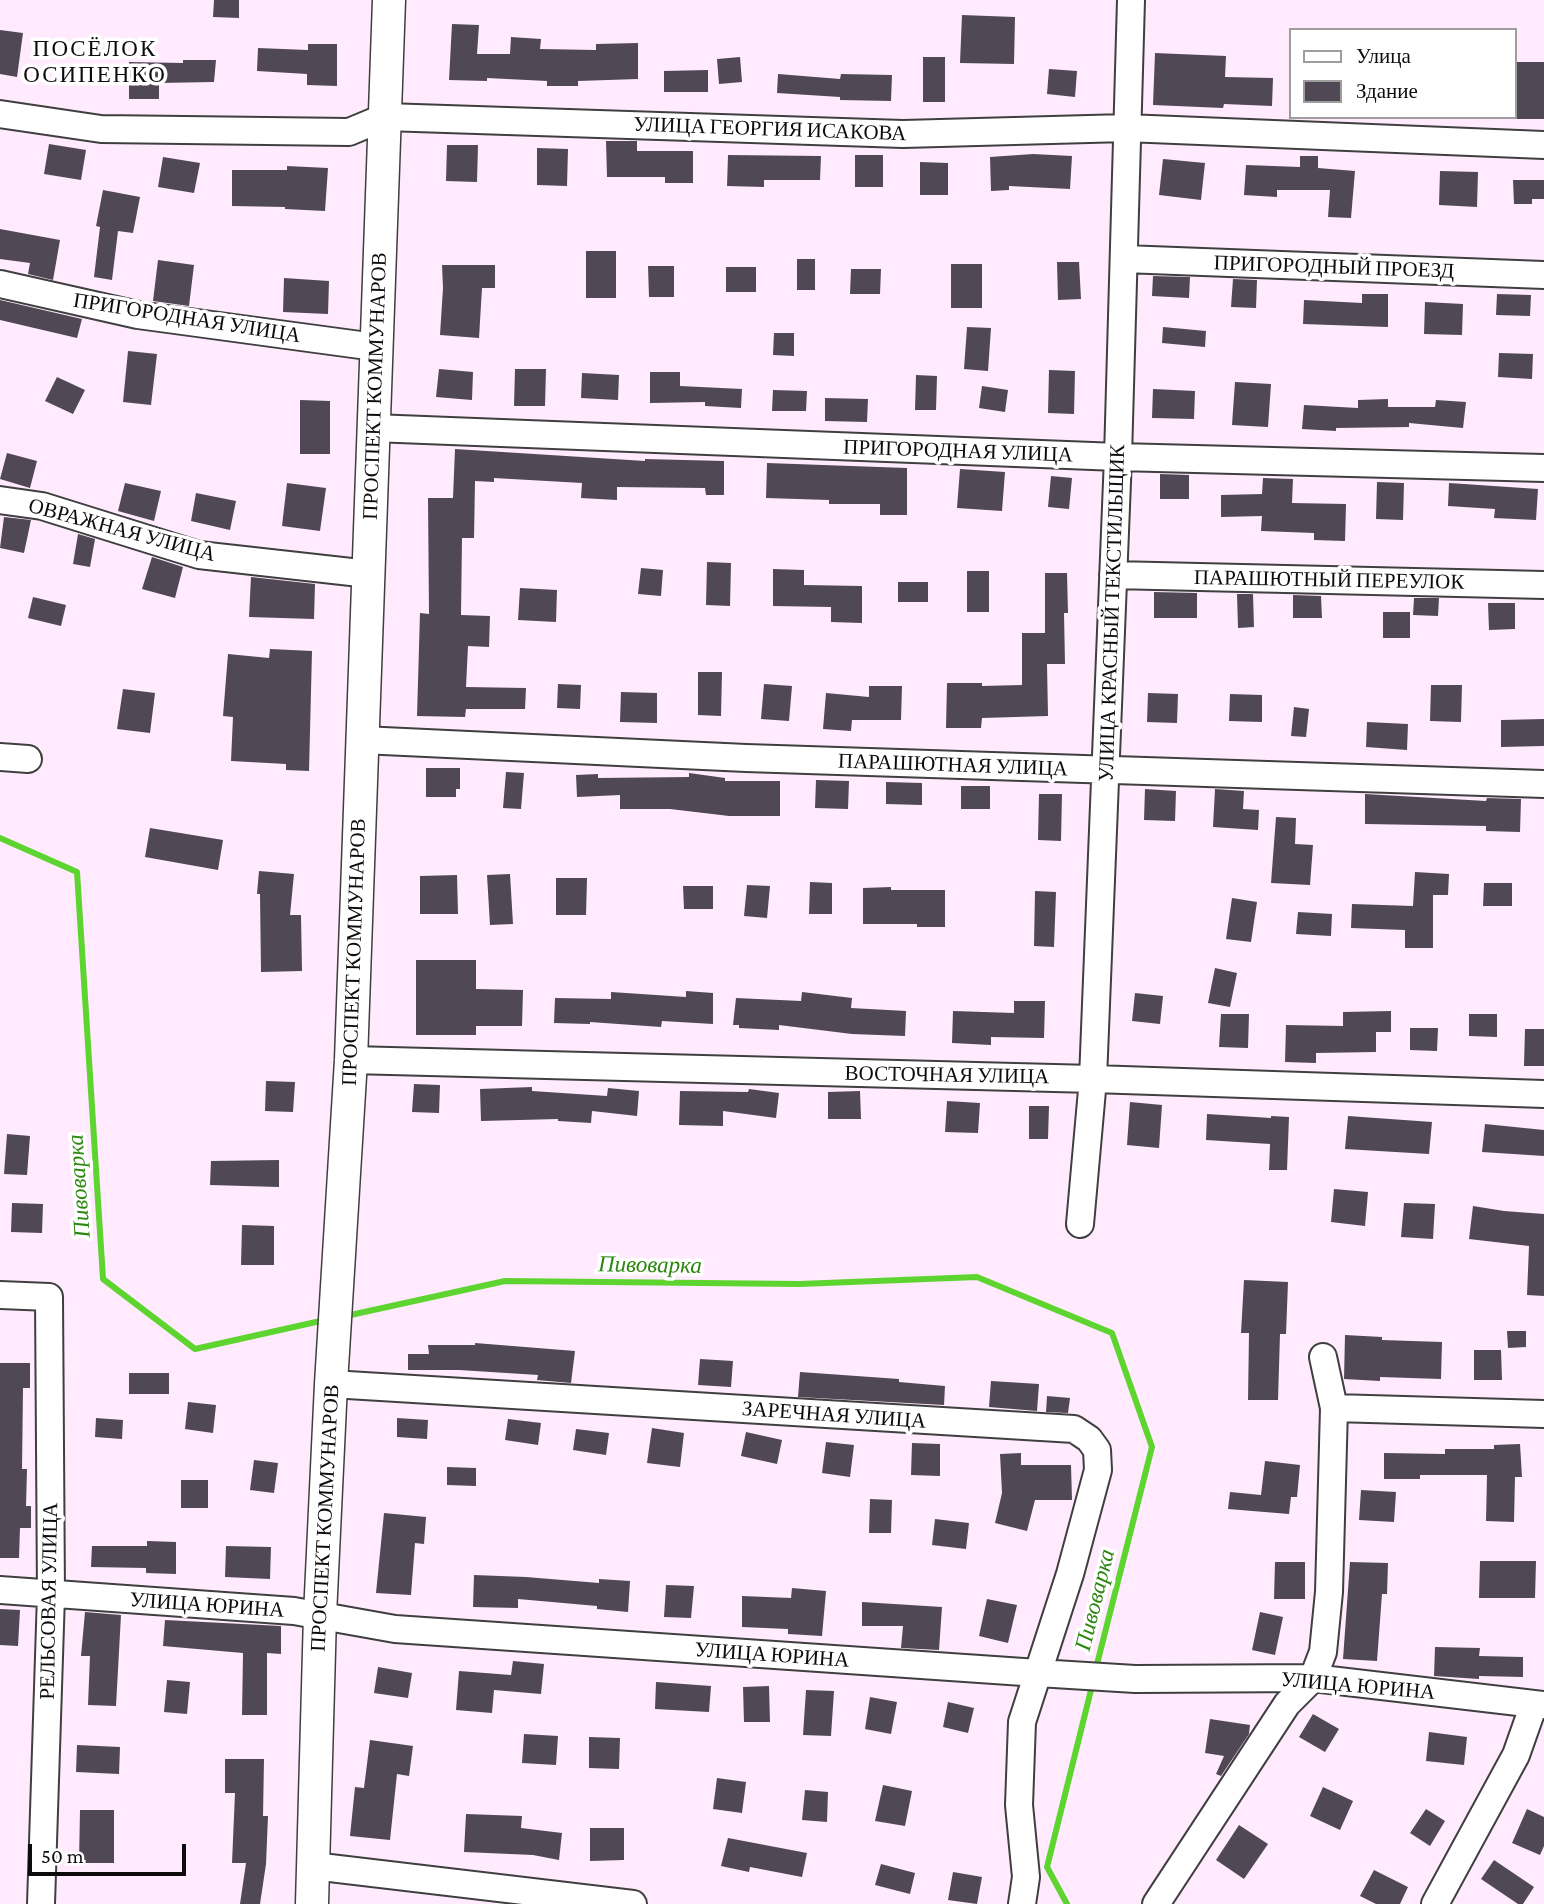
<!DOCTYPE html>
<meta charset="utf-8">
<style>
body{margin:0}
#map{position:relative;width:1544px;height:1904px;overflow:hidden;background:#ffebfd;font-family:"Crimson Pro",serif}
canvas{display:block}
.legend{position:absolute;left:1289px;top:28px;width:228px;height:91px;box-sizing:border-box;background:#fff;border:2px solid #9e9e9e;margin:0;padding:9px 12px;list-style:none;font-size:21px;color:#0c0c0c}
.legend li{display:flex;align-items:center;gap:14px;height:35px}
.legend b{width:35px;border:2px solid #9e9e9e}
.scale{position:absolute;left:28px;top:1844px;width:158px;height:32px;box-sizing:border-box;border:4px solid #0c0c0c;border-top:0;padding-left:9px;font-size:21px;line-height:24px;white-space:nowrap;color:#0c0c0c;-webkit-text-stroke:5px #fff;paint-order:stroke}
</style>
<div id="map">
<canvas width="1544" height="1904"></canvas>
<ul class="legend">
<li><b style="height:9px;background:#fff"></b>Улица</li>
<li><b style="height:19px;background:#514855"></b>Здание</li>
</ul>
<div class="scale">50 m</div>
</div>
<script>
const c = document.querySelector('canvas').getContext('2d');
c.lineJoin = 'round';
function strokePath(path, color, width, dash) {
  c.strokeStyle = color;
  c.lineWidth = width;
  c.lineCap = dash ? 'butt' : 'round';
  c.setLineDash(dash || []);
  c.stroke(path);
}
function paint(path, color) {
  c.fillStyle = color;
  c.fill(path, 'evenodd');
}
function label(font, color, halo, rows, align = 'center') {
  c.font = font + ' "Crimson Pro",serif';
  c.lineWidth = 7;
  c.setLineDash([]);
  c.textBaseline = 'middle';
  c.strokeStyle = halo;
  c.fillStyle = color;
  for (const [text, x, y, turn = 0] of rows) {
    c.save();
    c.translate(x, y);
    c.rotate((+turn || 0) * Math.PI / 180);
    c.textAlign = isNaN(turn) ? turn : align;
    if (halo) c.strokeText(text, 0, 0);
    c.fillText(text, 0, 0);
    c.restore();
  }
}
const stream = new Path2D(`
 M0,838l77,34 26,407 92,70 130,-29
 M346,1316l159,-35 295,3 177,-7 135,56 40,114 -57,225
 M1067,1904l-20,-37 46,-185`);
const building = new Path2D(`
 M214,0h25v18l-26,-1z
 M962,15l53,2 -1,47 -54,-1z
 M452,24l27,1 -2,29h33l1,-17 30,2 -1,10 56,1v-6l42,-1v36l-60,2v5h-31v-5l-60,-3v3l-38,-1z
 M0,30l23,3 -6,44 -17,-3z
 M308,44h29v42l-30,-1v-11l-50,-3 1,-23 50,2z
 M1155,53l71,3 -1,21 48,1 -1,28 -48,-2 -1,4 -70,-3z
 M740,57l2,25 -23,2 -2,-25z
 M923,57h22v45h-22z
 M183,60h33l-2,22 -55,1v16h-30v-37l54,1z
 M1514,62h30v57h-30z
 M1049,69l28,2 -2,26 -28,-3z
 M708,70v22h-44v-21z
 M778,74l62,5 1,-5 51,1 -1,26 -51,-1v-3l-63,-4z
 M606,141h31v10h56v32h-28v-6h-58z
 M49,144l37,6 -5,30 -37,-6z
 M447,145h31l-1,37 -31,-1z
 M537,148l31,1 -1,37 -30,-1z
 M1033,154l39,2 -2,33 -61,-3v4l-18,1 -1,-34z
 M728,155l93,1 -1,24h-56v7l-37,-1z
 M855,155h28v32h-28z
 M1300,156h18v12l37,3 -4,47 -23,-1 2,-27h-53v7l-33,-2 2,-30 54,2z
 M163,157l37,6 -6,30 -36,-6z
 M1163,159l42,4 -4,37 -42,-5z
 M920,162l28,1v32h-28z
 M287,166l41,2 -3,43 -40,-2v-2l-53,-1v-36h55z
 M1440,171l38,1 -1,35 -38,-2z
 M1513,180h31v19h-12v5h-18z
 M103,190l37,7 -7,36 -15,-2 -6,49 -18,-3 6,-50 -4,-1z
 M0,229l60,11 -7,40 -25,-6 2,-11 -30,-4z
 M586,251h30v47h-30z
 M797,259h18v31h-18z
 M158,260l36,5 -5,41 -36,-5z
 M1057,262h22l2,37 -23,1z
 M951,264h31v44h-31z
 M442,265h53v23h-13l-3,50 -39,-3 3,-47z
 M648,266h26v31h-25z
 M726,267h30v25h-30z
 M851,269h30l-1,25h-30z
 M1153,276l37,1 -1,21 -37,-2z
 M284,278l45,3 -1,33 -45,-2z
 M1233,279l24,1 -1,28 -25,-1z
 M1362,294h26v33l-85,-3 1,-24 58,3z
 M1497,294l34,1 -1,21 -34,-1z
 M0,300l82,19 -5,19 -77,-18z
 M1425,302l38,2 -1,31 -38,-1z
 M967,327l24,1 -3,43 -24,-2z
 M1163,327l43,4 -1,16 -43,-4z
 M774,333h20v23l-21,-1z
 M128,351l29,3 -6,51 -28,-3z
 M1499,353l34,1 -1,25 -34,-2z
 M439,369l34,3 -1,28 -36,-3z
 M515,369h31l-1,37h-31z
 M1049,370l26,1 -1,43 -26,-1z
 M650,372h30v14l62,3 -1,19 -36,-2v-4l-55,1z
 M582,373l37,2 -1,25 -37,-2z
 M916,375l21,1 -1,34h-21z
 M57,377l28,13 -12,24 -28,-13z
 M1235,382l36,2 -3,43 -36,-2z
 M982,386l26,4 -3,22 -26,-4z
 M1153,389l42,2 -1,28 -42,-1z
 M773,390l34,1 -1,20h-34z
 M825,398l43,1 -1,23 -42,-1z
 M1388,399v8h47l1,-7 30,2 -3,26 -54,-5v4l-73,1v3l-34,-2 2,-24 54,3v-8z
 M300,400l30,1v53h-30z
 M455,449l190,12v-2l79,2v34h-18l-1,-7 -88,-1v13l-36,-2 1,-15 -88,-5v4l-19,-1 -1,57h-12l-1,77 29,1 -1,31 -21,-1 -2,41 60,1 -1,21h-59l-1,8 -48,-1 3,-103 9,1 -1,-116h25z
 M7,453l30,8 -7,27 -30,-9z
 M767,463l140,5v47h-27v-11h-51v-4l-63,-2z
 M960,469l45,3 -3,39 -45,-3z
 M1160,474l29,1v24h-29z
 M1051,476l21,2 -3,31 -21,-2z
 M1263,478l30,1 -1,24 54,1 -1,37 -31,-1v-7l-53,-2 1,-15 -41,1v-22l41,-1z
 M1377,482l27,1 -1,37 -27,-1z
 M125,483l36,8 -7,30 -36,-10z
 M287,483l39,5 -6,43 -38,-5z
 M1449,483l89,6 -2,31 -42,-2 1,-9 -47,-3z
 M196,493l40,8 -6,29 -39,-9z
 M4,517l27,3 -7,33 -24,-5z
 M78,534l17,5 -5,28 -17,-3z
 M152,557l31,10 -8,31 -33,-9z
 M707,562l24,1 -1,43 -24,-1z
 M641,568l22,2 -2,26 -23,-2z
 M773,569l31,1v15l58,1v37l-31,-1v-15l-58,-1z
 M967,571h22v41h-22z
 M1045,573h22l1,40h-4l1,51h-18l1,52 -66,2 -1,10h-35l1,-45h35v3l40,-1v-52h23z
 M251,577l64,7 -1,35 -65,-2z
 M898,582h30v20h-30z
 M520,588l37,2 -1,32 -38,-2z
 M1154,592l43,1v25h-43z
 M1237,594h16l1,33 -16,1z
 M1293,595l28,1 1,22h-29z
 M33,597l33,8 -5,21 -33,-8z
 M1414,598h25l-1,18 -25,-1z
 M1488,603h27v26l-26,1z
 M1383,612h27v26h-27z
 M270,649l42,2 -3,120 -23,-1v-6l-55,-3 2,-44 -10,-1 5,-62 41,4z
 M698,672h24l-1,44 -23,-1z
 M558,684l23,1 -1,24 -23,-1z
 M764,684l28,2 -3,35 -28,-2z
 M1431,685h31l-1,37 -31,-1z
 M869,686h33l-1,34h-49l-1,11 -28,-2 3,-36 43,4z
 M123,689l32,4 -5,40 -33,-4z
 M621,692l36,1v30l-37,-1z
 M1148,693l30,1 -1,29 -30,-1z
 M1230,694l32,1v27l-33,-1z
 M1294,707l15,2 -3,28 -15,-1z
 M1544,719v27l-43,1v-27z
 M1367,722l41,2 -1,26 -41,-3z
 M426,768h34v21h-4v8h-30z
 M506,772l18,1 -3,36 -18,-1z
 M689,773l36,5v3h55v35h-51l-59,-7h-50v-14l-43,2 -1,-22 22,-1v4l91,-1z
 M816,780l33,1 -1,28 -33,-1z
 M886,782l36,1v22l-36,-1z
 M961,786h29v23h-29z
 M1145,789l31,2 -1,30 -31,-1z
 M1215,789l29,2 -1,18 16,1 -1,20 -45,-3z
 M1039,794h23l-1,47 -23,-1z
 M1365,794l121,7 1,-3 34,1 -1,33 -34,-1v-5l-121,-2z
 M1276,817l20,1 -1,26 18,1 -3,40 -39,-2z
 M150,828l73,12 -5,30 -73,-13z
 M259,871l35,3 -4,41h11l1,56 -41,1 -1,-78h-3z
 M1415,872l34,2 -1,21h-15v53h-28v-18l-54,-2 1,-24 61,2z
 M510,874l3,50 -23,1 -3,-50z
 M457,875l1,39h-38v-38z
 M556,878h31l-1,37h-30z
 M810,882l22,1v31h-23z
 M1484,883h28v23h-29z
 M747,885l23,1 -3,32 -23,-2z
 M683,886h30v23h-29z
 M891,887v3h54v37h-28v-3h-54v-36z
 M1035,891l21,1 -2,55 -20,-1z
 M1232,898l25,4 -6,40 -25,-3z
 M1298,912l34,2 -1,22 -35,-2z
 M416,960h60v29l47,1 -1,36h-46v9h-60z
 M1215,968l22,5 -7,34 -22,-4z
 M686,991l27,2v31l-51,-3 -1,6 -71,-5v2l-36,-1 1,-25 56,1v-7l75,5z
 M802,992l50,6 -1,10 55,3 -1,25 -53,-2 -73,-9v5l-40,-2v-3h-6l3,-27 65,3z
 M1135,993l28,3 -3,28 -28,-3z
 M1014,1001h31l-1,37 -53,-1v8l-39,-2 1,-32 61,2z
 M1391,1011v21h-15v20l-60,1v10l-31,-1 1,-37 57,1v-14z
 M1221,1014h28l-1,34 -29,-1z
 M1469,1014h28v23l-28,-1z
 M1410,1028h28l-1,23 -27,-1z
 M1525,1029h19v37h-20z
 M266,1081l29,1 -2,30 -28,-1z
 M414,1084l26,1 -1,28 -27,-1z
 M532,1087v4l75,5 1,-8 31,3 -2,25 -45,-5 -1,12 -33,-2v-2l-77,2 -1,-32z
 M749,1089l30,4 -3,25 -53,-7v15l-44,-1 1,-34 68,1z
 M860,1091l1,28h-33v-27z
 M947,1101l33,2 -2,30 -33,-1z
 M1130,1102l32,3 -3,43 -32,-3z
 M1029,1106h20l-1,33h-19z
 M1207,1114l64,4v-2l18,1 -2,53h-18l1,-26 -64,-4z
 M1348,1116l84,6 -3,32 -84,-5z
 M1485,1124l59,6v26l-62,-4z
 M7,1134l23,2 -3,39 -23,-1z
 M279,1160v27l-69,-2 1,-24z
 M1334,1189l34,3 -3,34 -34,-4z
 M12,1203l31,1 -1,29 -31,-1z
 M1404,1203l31,1 -2,35 -32,-2z
 M1473,1206l31,5 40,3v82l-17,-1 2,-49 -60,-7z
 M242,1225l32,1v39h-33z
 M1244,1280l44,2 -2,52h-6l-2,66h-30l1,-67h-8z
 M1507,1331h19v16l-18,1z
 M1345,1335l37,2v3l60,2 -1,37 -61,-2v4l-36,-2z
 M475,1343l100,8 -4,32 -34,-3 1,-5 -79,-5h-51v-16h21l-1,-9h47z
 M1474,1350h27l1,30h-28z
 M700,1359l33,2 -2,26 -33,-2z
 M0,1363h30v25h-7l-1,81h5l-1,37h5v22h-11l-1,30h-19z
 M800,1372l99,7v3l46,4 -1,19 -146,-8z
 M129,1373h40v21h-40z
 M991,1381l48,3 -2,27 -48,-4z
 M1047,1396l23,2 -2,15 -22,-1z
 M188,1402l28,3 -3,28 -28,-4z
 M96,1418l27,2 -1,19 -27,-2z
 M397,1418l31,2 -1,19 -30,-2z
 M508,1419l33,4 -3,22 -33,-5z
 M652,1428l32,5 -4,34 -33,-4z
 M576,1429l33,4 -3,22 -33,-5z
 M746,1432l36,8 -5,24 -36,-8z
 M826,1442l28,3 -4,32 -28,-4z
 M912,1443l28,1v32l-29,-1z
 M1520,1444l2,33h-7l-1,45 -28,-1 1,-46h-67v4h-36v-26l61,1v-5h49v-4z
 M1021,1453v12h50l1,35h-37l-8,31 -32,-8 7,-30 -2,-39z
 M254,1460l24,3 -4,30 -24,-3z
 M1265,1461l35,4 -3,32h-6l-2,17 -61,-5 2,-17 31,3z
 M447,1467l29,1v18l-29,-1z
 M181,1480h27v28h-27z
 M1361,1490l35,2 -2,30 -35,-2z
 M870,1499l22,1 -1,33h-22z
 M384,1513l42,4 -2,27 -9,-1 -4,52 -35,-2z
 M935,1519l34,4 -3,26 -34,-4z
 M147,1541l29,1v32l-30,-1v-5l-55,-1 1,-21h55z
 M226,1546l45,1 -1,32 -45,-2z
 M1480,1561h56l-1,37h-56z
 M1275,1562h30v37h-31z
 M1350,1562l38,1 -1,31h-5l-5,67 -34,-2z
 M474,1575l52,2 73,6v-4l31,2 -2,31 -31,-3v-3l-79,-7v9l-45,-1z
 M666,1585l28,1 -3,32 -27,-1z
 M792,1588l34,3 -4,45 -34,-2v-5l-46,-2v-31l49,2z
 M987,1599l30,6 -9,38 -29,-7z
 M862,1602l80,5 -3,43 -38,-2 2,-22h-41z
 M0,1609l20,1 -2,36 -18,-1z
 M85,1612l36,3 -5,91 -28,-1 2,-49h-9z
 M1260,1612l23,5 -8,38 -23,-5z
 M165,1620l116,6v28l-14,-1v62h-25l1,-62 -80,-7z
 M1435,1647l45,1 -1,8 44,1v20l-44,-1v3l-45,-3z
 M513,1661l31,3 -3,30 -47,-4 -2,23 -36,-3 3,-39 52,4z
 M378,1667l34,6 -4,25 -34,-5z
 M167,1680l23,2 -3,32 -23,-2z
 M656,1682l55,4 -2,26 -54,-3z
 M769,1686l1,36h-26l-1,-35z
 M806,1690l28,1 -3,45 -28,-1z
 M870,1697l27,5 -6,32 -26,-5z
 M948,1702l26,6 -6,25 -25,-6z
 M1313,1714l26,15 -14,23 -26,-15z
 M1210,1719l40,6 -1,9 -28,42 -5,-2 8,-18 -19,-3z
 M1429,1732l38,5 -3,28 -38,-4z
 M524,1734l34,2 -2,29 -34,-2z
 M589,1737l31,1 -1,31 -30,-1z
 M370,1740l43,6 -4,30 -12,-2 -7,66 -40,-4 5,-49 9,1z
 M77,1745l43,2 -1,27 -43,-2z
 M225,1759h39l-1,57h5l-2,48 -6,40h-20l6,-41h-14l3,-70h-10z
 M717,1778l29,4 -4,31 -29,-4z
 M883,1785l29,6 -7,35 -30,-5z
 M1323,1787l30,14 -13,29 -30,-14z
 M805,1790l23,2 -1,30 -25,-2z
 M1426,1809l19,12 -15,25 -20,-13z
 M1527,1809l17,8v29l-4,9 -28,-12z
 M80,1810h34v53h-35z
 M466,1814l56,2 -1,12 41,5 -3,27 -26,-5 -69,-3z
 M1239,1825l29,19 -24,35 -28,-19z
 M590,1828h34v32l-34,1z
 M728,1838l79,15 -5,24 -52,-10 -1,5 -28,-6z
 M1494,1860l40,27 -11,17h-5l-37,-25z
 M881,1864l34,9 -5,21 -35,-9z
 M1374,1870l34,17 -8,17h-24l-16,-8z
 M953,1872l29,5 -5,27 -29,-4z`);
const minor = new Path2D(`
 M0,114l101,15 248,3 36,-15 518,17 223,-6 418,17
 M1124,259l420,16
 M0,284l138,31 237,32
 M373,428l745,29 426,11
 M0,500l42,6 157,49 170,19
 M1113,575l431,10
 M362,740l384,18 798,26
 M0,757l28,2
 M351,1060l742,19 451,15
 M1080,1224l13,-145 25,-622 13,-457
 M0,1295l49,2 2,298 -10,309
 M331,1384l743,45 15,10 8,11 1,20 -28,104 -48,148 -3,83 7,72 -4,27
 M1334,1408l210,6
 M0,1590l294,21 101,18 643,44 97,6 178,-1 231,27
 M313,1866l320,38
 M1156,1904l131,-200 26,-26 10,-26 6,-60 5,-184 -11,-51
 M1435,1904l81,-149 18,-51`);
const tertiary = new Path2D(`
 M312,1904l8,-289 11,-231 20,-324 38,-1060`);
const streetNames = [
 ["УЛИЦА ГЕОРГИЯ ИСАКОВА",770,129,2],
 ["ПРИГОРОДНЫЙ ПРОЕЗД",1334,267,2],
 ["ПРИГОРОДНАЯ УЛИЦА",187,318,9],
 ["ПРОСПЕКТ КОММУНАРОВ",375,386,-88],
 ["ПРИГОРОДНАЯ УЛИЦА",958,451,2],
 ["ОВРАЖНАЯ УЛИЦА",122,530,15],
 ["ПАРАШЮТНЫЙ ПЕРЕУЛОК",1329,580,1],
 ["УЛИЦА КРАСНЫЙ ТЕКСТИЛЬЩИК",1112,613,-88],
 ["ПАРАШЮТНАЯ УЛИЦА",953,765,2],
 ["ПРОСПЕКТ КОММУНАРОВ",354,952,-88],
 ["ВОСТОЧНАЯ УЛИЦА",947,1075,1],
 ["ЗАРЕЧНАЯ УЛИЦА",834,1415,4],
 ["ПРОСПЕКТ КОММУНАРОВ",325,1518,-87],
 ["РЕЛЬСОВАЯ УЛИЦА",49,1601,-89],
 ["УЛИЦА ЮРИНА",207,1605,4],
 ["УЛИЦА ЮРИНА",772,1655,4],
 ["УЛИЦА ЮРИНА",1358,1686,5]
];
const neighbourhoodNames = [
 ["ПОСЁЛОК",95,49],
 ["ОСИПЕНКО",95,75]
];
const waterNames = [
 ["Пивоварка",79,1186,-94],
 ["Пивоварка",650,1265,1],
 ["Пивоварка",1095,1600,-76]
];
strokePath(stream, '#5ed430', 6);
paint(building, '#514855');
strokePath(minor, '#3f3f3f', 30);
strokePath(tertiary, '#3f3f3f', 35);
strokePath(minor, '#fff', 26);
strokePath(tertiary, '#fff', 32);
label('21px', '#0c0c0c', '#fff', streetNames);
c.letterSpacing = '2px';
label('23px', '#0c0c0c', '#fff', neighbourhoodNames);
c.letterSpacing = '0px';
label('italic 23px', '#2c8710', '#fff', waterNames);
</script>
